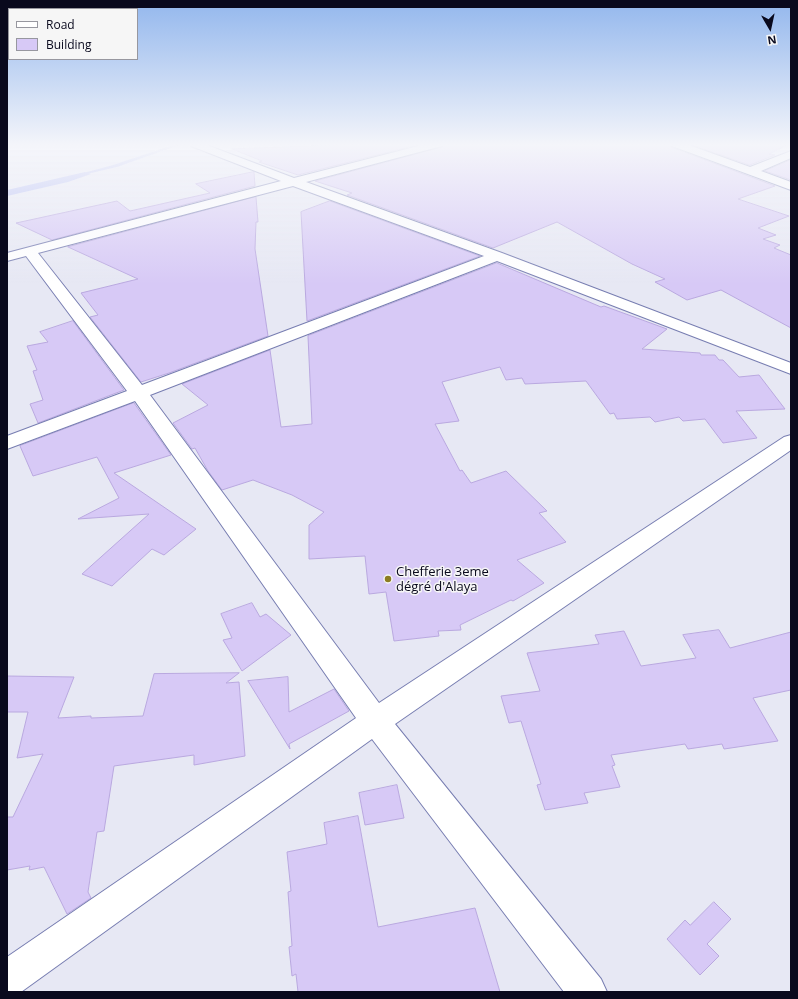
<!DOCTYPE html>
<meta charset="utf-8">
<style>
body{margin:0}
#map{position:relative;width:798px;height:999px;overflow:hidden;background:#e7e8f4;font-family:"Open Sans",sans-serif}
canvas{display:block}
.frame{position:absolute;inset:0;border:8px solid #09091d;pointer-events:none}
.legend{position:absolute;left:8px;top:8px;width:130px;height:52px;box-sizing:border-box;background:#f6f6f6;border:1px solid #97979f;margin:0;padding:5px 7px;list-style:none;font-size:12px;color:#09091d}
.legend li{display:flex;align-items:center;gap:8px;height:20px}
.legend b{width:20px;border:1px solid #97979f}
.north{position:absolute;left:750px;top:8px;width:40px;height:40px;-webkit-text-stroke:3px #f6f6f6;paint-order:stroke;rotate:171deg;font-size:11px;font-weight:700;line-height:16px;text-align:center;color:#09091d}
.north::after{content:'';display:block;margin:auto;width:14px;height:18px;background:#09091d;clip-path:polygon(50% 0,100% 100%,50% 72%,0 100%)}
</style>
<div id="map">
<canvas width="798" height="999"></canvas>
<div class="frame"></div>
<ul class="legend">
<li><b style="height:5px;background:#fff"></b>Road</li>
<li><b style="height:11px;background:#d7c9f6"></b>Building</li>
</ul>
<div class="north">N</div>
</div>
<script>
const c = document.querySelector('canvas').getContext('2d');
c.lineJoin = 'round';
function paint(path, color) {
  c.fillStyle = color;
  c.fill(path, 'evenodd');
}
function strokePath(path, color, width, dash) {
  c.strokeStyle = color;
  c.lineWidth = width;
  c.lineCap = dash ? 'butt' : 'round';
  c.setLineDash(dash || []);
  c.stroke(path);
}
function label(font, color, halo, rows, align = 'center') {
  c.font = font + ' "Open Sans",sans-serif';
  c.lineWidth = 3;
  c.setLineDash([]);
  c.textBaseline = 'middle';
  c.strokeStyle = halo;
  c.fillStyle = color;
  for (const [text, x, y, turn = 0] of rows) {
    c.save();
    c.translate(x, y);
    c.rotate((+turn || 0) * Math.PI / 180);
    c.textAlign = isNaN(turn) ? turn : align;
    if (halo) c.strokeText(text, 0, 0);
    c.fillText(text, 0, 0);
    c.restore();
  }
}
const water = new Path2D(`
 M85,172l6,2 -23,8 -61,14v-6z`);
const stream = new Path2D(`
 M176,144h6l-65,23 -39,9 -2,-1 37,-10z`);
const building = new Path2D(`
 M363,144h58l-123,31 -39,-13 3,-1 -30,-12z
 M444,144h226l1,3 104,39 -37,13 51,17 -31,12 18,7 -13,4 17,6 -6,3 17,7v73l-70,-38 -34,10 -32,-18 10,-3 -33,-15 -75,-42 -64,26 -146,-53 5,-2 -37,-12 127,-34z
 M690,144h99l-20,10 6,1 -25,10z
 M791,160v20l-26,-9z
 M254,172l1,14 -203,54 -36,-17 101,-22 13,10 80,-18 -14,-9z
 M256,197l2,25h-2l-1,27 13,87 -99,37 -28,9 -51,-65 8,-2 -17,-22 57,-14 -70,-32z
 M330,201l150,55 -173,65 -6,-109z
 M497,263l104,44 3,-1 63,23 -25,20 58,4 1,2h14l4,5h4l16,17 20,-2 26,34 -49,2 21,27 -34,5 -18,-24 -22,2 -4,-4 -24,5 -5,-5 -33,2 -3,-6 -4,1 -24,-33 -61,3 -3,-6 -16,2 -6,-13 -58,15 17,39 -24,3 25,47 2,-1 9,13 35,-12 41,40 -8,2 27,29 -49,18 27,23 -31,18 -2,-1 -51,25 1,5 -23,1 1,5 -45,5 -8,-49 -17,2 -4,-38 -56,3v-34l15,-13 -32,-17 -39,-15 -31,10 -14,-19 -13,-23 -3,1 -19,-26 35,-18 -26,-21 88,-34 11,77 31,-3 -4,-88z
 M73,321l51,69 -86,33 -8,-19 13,-4 -10,-29 4,-1 -10,-24 21,-4 -8,-10z
 M134,403l37,52 -57,18 82,56 -32,26 -12,-6 -40,37 -30,-12 67,-60 -71,5 41,-21 -22,-41 -64,19 -13,-30z
 M252,603l8,14 6,-3 25,21 -49,36 -19,-31 9,-2 -11,-24z
 M719,630l11,18 61,-16v58l-38,8 25,43 -54,8 -2,-5 -34,5 -3,-5 -74,11 4,10 -3,1 8,21 -36,6 4,10 -43,7 -8,-25 4,-1 -20,-63 -12,2 -8,-27 39,-5 -13,-38 72,-9 -4,-9 29,-4 17,35 55,-8 -13,-23z
 M239,673l-13,10 13,-1 6,74 -51,9v-10l-80,11 -10,65 -7,1 -9,60 3,6 -24,16 -23,-47 -15,3 1,-4 -23,4v-53h6l30,-63 -26,4 11,-46h-21v-36l67,1 -16,41 33,-2v2l52,-2 11,-42z
 M288,677l1,35 45,-23 15,22 -60,33 1,5 -42,-68z
 M397,785l7,33 -39,7 -6,-32z
 M358,816l20,111 97,-19 25,84h-202l-2,-18 -4,2 -3,-29 3,-1 -4,-54 3,-1 -4,-39 40,-8 -3,-21z
 M714,902l17,17 -24,25 12,12 -19,19 -33,-36 18,-19 5,5z`);
const street = new Path2D(`
 M190,144h14l90,34 132,-34h17l-1,2 -136,36 196,71 289,110v11l-294,-113 -347,134 229,308 405,-266 7,-2v15l-396,274 206,255 6,13h-43l-192,-253 -351,253h-14v-35l349,-239 -221,-317 -128,48v-13l120,-45 -101,-135 -19,5v-8l274,-72 -90,-35zM293,186l191,70 -342,129 -104,-132z
 M671,144h15l64,23 41,-16v7l-30,13 30,11v8l-119,-44z`);
const markers = [
 [388,579,4,"#8c7c22"]
];
const poiNames = [
 ["Chefferie 3eme",396,572],
 ["dégré d'Alaya",396,587]
];
paint(water, '#b4bbf4');
paint(stream, '#b4bbf4');
paint(building, '#d7c9f6');
strokePath(building, '#b9a8df', 1);
strokePath(street, '#777db1', 2);
paint(street, '#fff');
const sky = c.createLinearGradient(0, 0, 0, 284);
sky.addColorStop(0, '#93b7ed');
sky.addColorStop(0.51, '#f4f5fa');
sky.addColorStop(1, '#f4f5fa00');
c.fillStyle = sky;
c.fillRect(0, 0, 798, 284);
for (const [x, y, r, color] of markers) {
  const dot = new Path2D();
  dot.arc(x, y, r, 0, 2 * Math.PI);
  c.fillStyle = color;
  c.fill(dot);
  strokePath(dot, '#f6f6f6', 1.5);
}
label('13px', '#09091d', '#f6f6f6', poiNames, 'left');
</script>
